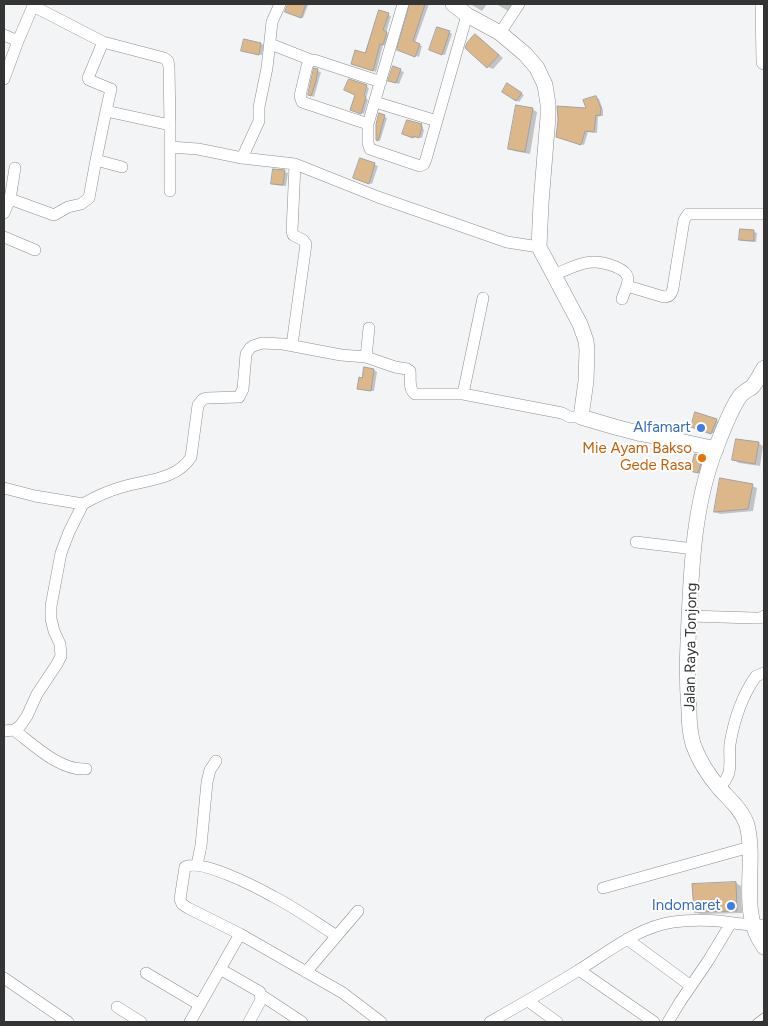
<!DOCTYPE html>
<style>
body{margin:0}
#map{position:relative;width:768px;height:1026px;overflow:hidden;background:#f3f4f6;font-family:Figtree,sans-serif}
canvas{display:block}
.frame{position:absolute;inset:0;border:5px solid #343435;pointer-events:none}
</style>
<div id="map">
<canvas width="768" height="1026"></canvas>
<div class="frame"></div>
</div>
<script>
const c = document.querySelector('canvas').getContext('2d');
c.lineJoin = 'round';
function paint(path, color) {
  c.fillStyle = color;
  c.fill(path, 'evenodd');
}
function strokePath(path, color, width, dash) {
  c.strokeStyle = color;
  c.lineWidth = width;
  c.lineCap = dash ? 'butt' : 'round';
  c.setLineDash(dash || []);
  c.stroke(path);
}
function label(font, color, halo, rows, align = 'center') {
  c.font = font + ' Figtree,sans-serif';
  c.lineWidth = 4;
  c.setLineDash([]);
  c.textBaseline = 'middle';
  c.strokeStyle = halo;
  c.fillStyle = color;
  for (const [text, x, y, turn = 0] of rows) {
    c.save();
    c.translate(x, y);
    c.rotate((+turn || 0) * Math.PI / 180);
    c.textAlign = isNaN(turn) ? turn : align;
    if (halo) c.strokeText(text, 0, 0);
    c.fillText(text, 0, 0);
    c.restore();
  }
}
const shadow = new Path2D(`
 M288,4h18l2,1 -5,13 -16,-6z
 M411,4h18l-14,39 7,3 -3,11 -20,-8z
 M472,4h15l-5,7 -10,-6z
 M496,4h19l-5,8z
 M380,12l11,4 -5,17 3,2 -3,11 -3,-1 -7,27 -20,-7 10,-11z
 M449,32l3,2 -7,21 -11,-3z
 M475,35l5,3 23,20 -10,11 -5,-2z
 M261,44l3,1 -2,10 -16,-3z
 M394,68l10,4 -5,12 -6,-2z
 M315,70l6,2 -7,25 -5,-2z
 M508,85l16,10 -5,7 -16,-11z
 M367,87l2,1 -3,10 2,2 -4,14 -9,-3 1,-16 7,8z
 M596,97l3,2 4,11v6h-5l-1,17 -9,-1 -4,13 -24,-7 -1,-18 28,-11z
 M532,109l5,3 -7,42 -16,-3 -5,-3z
 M380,115l7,3 -7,23 -3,-2z
 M421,125l2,2v2l1,1 -2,8 -6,-2 -1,2 -9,-3z
 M361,159l17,7 -6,18 -15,-5z
 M274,170l11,2 3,1 -2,13 -11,-1 -2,-2z
 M754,232l3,1 -1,9 -13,-1 -3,-1z
 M374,370l3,2 -3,19 -12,-1z
 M716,420l3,2 -4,12 -20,-6z
 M758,443l5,3 -3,20 -21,-3 -5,-3z
 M696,455l10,4 -5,15 -7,-2z
 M752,486l5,2 -4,23 -33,3 -5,-2z
 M736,883l5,3 1,27 -42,1 -5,-2z`);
const building = new Path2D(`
 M288,4h18l-5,14 -16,-6z
 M410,4h15l-12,37 7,3 -5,13 -18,-7z
 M379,10l10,3 -6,17 4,2 -4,13 -3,-1 -7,27 -22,-7 4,-14 10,3z
 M437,27l13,4 -8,24 -13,-5z
 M475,34l24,21 -12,13 -22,-20 2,-5z
 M244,39l17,4 -2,12 -18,-4z
 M393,66l8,3 -5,14 -8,-2z
 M314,68l4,1 -2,12 -5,15 -3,-1z
 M349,79l18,6 -3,11 2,1 -5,17 -11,-4 5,-15 -11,-5z
 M507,83l15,10 -6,8 -14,-9z
 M596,96l5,12 -1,8 -4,-1 -2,17 -9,-1 -4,14 -25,-8 2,-17 -1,-14 29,2 -3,-8z
 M516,105l17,3 -8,44 -17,-3z
 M379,113l6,2 -7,26 -2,-1v-15z
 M407,120l15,4 -1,3h1l-3,11 -6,-2v2l-11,-4z
 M360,158l15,5 -6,21 -16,-6z
 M273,169l12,1 -2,15 -12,-1z
 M740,229l14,1v11l-15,-1z
 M364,367l10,2 -3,22 -14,-2 2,-12 3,1z
 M695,412l22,7 -6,15 -20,-7z
 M736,439l23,3 -4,22 -23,-4z
 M695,454l8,2 -5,17 -8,-2z
 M720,478l33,6 -5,25 -34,3z
 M736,882l1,29 -43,1 -2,-28z`);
const service = new Path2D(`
 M756,1022l8,-6`);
const minor = new Path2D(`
 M403,4l-35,120v19l2,6 50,17 4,-2 2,-5 41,-144
 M500,33l19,-29
 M4,35l14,6
 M103,42l-15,36 1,2 22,9 -5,22
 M273,45l38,15
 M4,79l14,-38 15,-35 70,36 61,16 4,3 1,6 1,58
 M375,102l62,19
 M368,124l-66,-22 -2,-6 7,-30 2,-4 5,-2 67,22
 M170,147v44
 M242,158l17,-37v-14l8,-39 5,-46 8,-18
 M122,167l-26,-7 10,-49 64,14v22l28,2 44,9 53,6 83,33 129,45 32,5
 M10,199l44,16 14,-8 13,-3 8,-6 7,-38
 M4,213l6,-14 5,-31
 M4,237l31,13
 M553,275c26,-10 36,-19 63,-8 19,8 11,17 6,32
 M627,286l37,11c6,0 8,-4 9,-9l11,-68 4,-6h76
 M292,345l14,-101 -3,-4 -10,-5 -1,-4 3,-67
 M366,357l3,-29
 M463,394l20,-96
 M4,488l31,8 48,8 -14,28 -8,21 -10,53v13l3,12 6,13 1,12 -4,8 -20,30 -10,22 -7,10 -6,4 -10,1
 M83,504c12,-7 25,-13 39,-17 23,-7 55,-7 69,-30l7,-52 5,-6 4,-1 32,-1 4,-8 3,-35 4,-6 3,-2 9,-3 21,1 58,11 25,2 29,10 12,2 3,2c1,7 -2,18 5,23h48l99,19 8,4h11
 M636,542l58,7
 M689,616l65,2h6l4,-2
 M14,730c20,15 46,41 72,39
 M720,788c3,-5 8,-10 9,-16 2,-9 0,-19 1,-28 4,-24 12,-48 26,-68l8,-3
 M197,865l4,-19 6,-64 3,-12 6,-9
 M603,888l147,-41
 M240,934l-52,-26 -6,-4 -2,-5 5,-32c16,-9 73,21 89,30 22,11 42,26 63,39
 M627,939l64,47
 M220,969l40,23 1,8 -12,22
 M579,970l75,52
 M306,972l52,-61
 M146,973l54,32
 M4,978l64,44
 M261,995l41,27
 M528,1001l29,21
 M117,1007l24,15
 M190,1022l50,-88 103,59 38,29
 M490,1022c30,-17 60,-34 89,-52 29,-18 59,-43 94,-48 15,-2 31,-2 46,-1 15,2 30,5 45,4
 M668,1022l12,-20 28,-41 23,-38`);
const secondary = new Path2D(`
 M453,4l14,11 33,18 25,21 12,14 8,17 3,19v13l-7,86 -2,44 41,77 6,17 1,9 -1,31 -5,36 34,10 23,6 28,5 50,11
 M763,4l1,58
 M764,368c-4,6 -7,14 -12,19 -4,3 -9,5 -12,9 -9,13 -18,36 -24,52 -24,60 -25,129 -28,194 -1,22 -1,45 1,68 0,11 1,23 4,34 6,17 15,31 27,45 10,11 22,21 27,36 10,40 -9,87 17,122`);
const markers = [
 [701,428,5,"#3f7fe0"],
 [702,458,5,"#e8710a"],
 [731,906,5,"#3f7fe0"]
];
const shopNames = [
 ["Alfamart",691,428],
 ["Indomaret",721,906]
];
const foodNames = [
 ["Mie Ayam Bakso",692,449],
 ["Gede Rasa",692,466]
];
const streetNames = [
 ["Jalan Raya Tonjong",691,647,-89]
];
paint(shadow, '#0003');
paint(building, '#dcb78a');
strokePath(building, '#a2a1a0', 1);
strokePath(service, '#8d8e8f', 7);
strokePath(minor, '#8d8e8f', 12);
strokePath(secondary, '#8d8e8f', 16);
strokePath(service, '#fff', 5.5);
strokePath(minor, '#fff', 11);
strokePath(secondary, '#fff', 15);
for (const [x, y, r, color] of markers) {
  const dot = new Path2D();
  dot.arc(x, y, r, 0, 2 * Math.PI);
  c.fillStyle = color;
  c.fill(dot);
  strokePath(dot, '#fff', 2);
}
label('15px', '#366cbe', '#fff', shopNames, 'right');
label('15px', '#c56008', '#fff', foodNames, 'right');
label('15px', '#343435', '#fff', streetNames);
</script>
